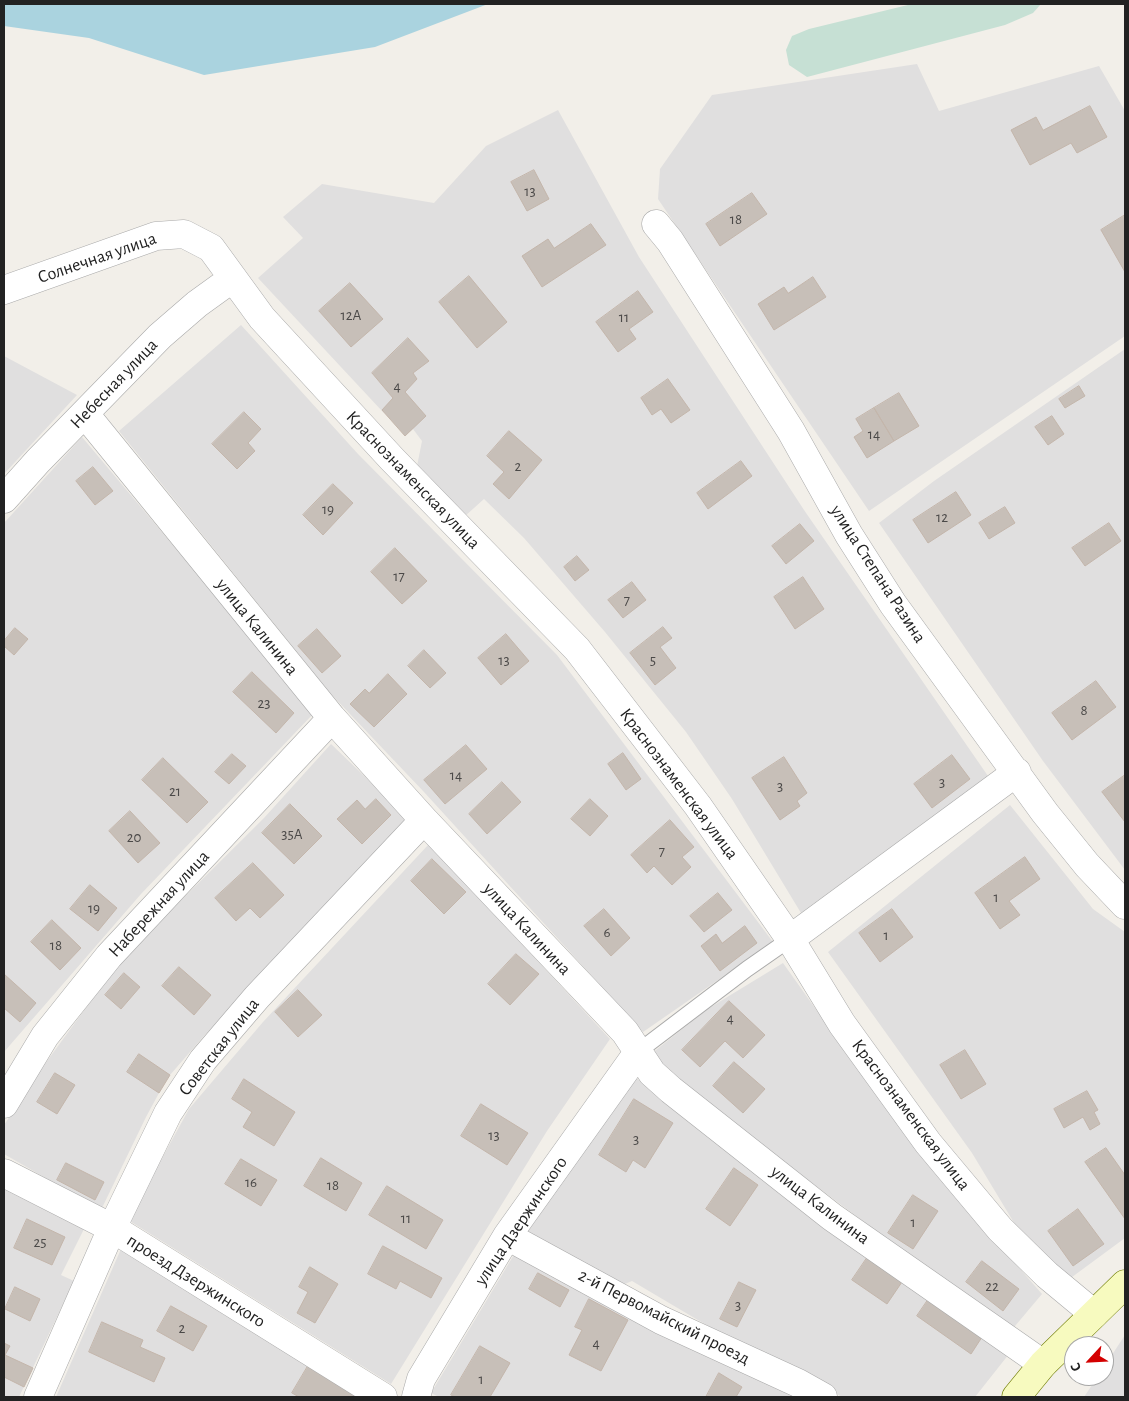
<!DOCTYPE html>
<meta charset="utf-8">
<style>
body{margin:0}
#map{position:relative;width:1129px;height:1401px;overflow:hidden;background:#f2efe9;font-family:"Alegreya Sans",sans-serif}
canvas{display:block}
.frame{position:absolute;inset:0;border:5px solid #222;pointer-events:none}
.north{position:absolute;left:1064px;top:1336px;width:50px;height:50px;box-sizing:border-box;background:#fff;border:1px solid #a7a7a7;border-radius:50%;rotate:245deg;font-size:14px;font-weight:700;line-height:20px;text-align:center;color:#222}
.north::after{content:'';display:block;margin:auto;width:18px;height:22px;background:#d40000;clip-path:polygon(50% 0,100% 100%,50% 72%,0 100%)}
</style>
<div id="map">
<canvas width="1129" height="1401"></canvas>
<div class="frame"></div>
<div class="north">С</div>
</div>
<script>
const c = document.querySelector('canvas').getContext('2d');
c.lineJoin = 'round';
function paint(path, color) {
  c.fillStyle = color;
  c.fill(path, 'evenodd');
}
function strokePath(path, color, width, dash) {
  c.strokeStyle = color;
  c.lineWidth = width;
  c.lineCap = dash ? 'butt' : 'round';
  c.setLineDash(dash || []);
  c.stroke(path);
}
function label(font, color, halo, rows, align = 'center') {
  c.font = font + ' "Alegreya Sans",sans-serif';
  c.lineWidth = 4;
  c.setLineDash([]);
  c.textBaseline = 'middle';
  c.strokeStyle = halo;
  c.fillStyle = color;
  for (const [text, x, y, turn = 0] of rows) {
    c.save();
    c.translate(x, y);
    c.rotate((+turn || 0) * Math.PI / 180);
    c.textAlign = isNaN(turn) ? turn : align;
    if (halo) c.strokeText(text, 0, 0);
    c.fillText(text, 0, 0);
    c.restore();
  }
}
const residential = new Path2D(`
 M917,64l22,47 160,-45 26,45v225l-256,175 -211,-312 2,-30 52,-74z
 M558,110l81,147 165,253 184,266 -187,137 -69,-114 -46,-67 -81,-100 -81,-94 -40,-39 -20,18 -47,-51 5,-25 -9,-12 -6,5 -25,-23 -124,-133 45,-40 -20,-21 39,-33 112,19 52,-57z
 M241,325l117,129 199,201 216,287 -130,90 -219,-240 -94,-99 -211,-262z
 M1125,349v521l-82,-109 -164,-238 55,-42z
 M4,356l73,39 -73,79z
 M82,437l232,276 -173,181 -137,158v-529z
 M331,744l78,75 -206,218 -33,38 -11,18 -13,24 -45,93 -97,-56v-29l43,-64 74,-101 143,-142z
 M1010,805l83,104 32,23v306l-57,42 -52,-54 -44,-73 -144,-201z
 M429,844l181,195 -63,92 -156,253 -263,-164 61,-111 74,-87z
 M783,963l133,187 126,144 -32,38 -312,-235 -47,-43 55,-44z
 M631,1074l238,181 140,99 -34,43h-133l-36,-22 -71,-33 -103,-61 -12,5 -98,-55z
 M4,1183l80,46 -23,46 13,6 -55,116h-15z
 M121,1249l255,148h-320z
 M515,1253l282,144h-358l-8,-4z
 M1125,1335v62h-41l14,-21h6v-9z`);
const wetland = new Path2D(`
 M912,4h129l-8,9 -28,12 -198,52 -18,-12 -3,-15 6,-14 17,-7z`);
const water = new Path2D(`
 M4,4h484l-113,43 -171,28 -115,-37 -85,-12z`);
const building = new Path2D(`
 M1090,106l17,31 -30,16 -6,-10 -41,22 -19,-35 25,-13 7,13z
 M534,170l15,29 -22,12 -16,-29z
 M752,193l15,21 -47,32 -14,-22z
 M1125,215v57l-24,-42z
 M591,224l15,21 -64,42 -20,-31 26,-17 6,9z
 M469,276l38,46 -30,26 -38,-46z
 M813,277l13,20 -52,33 -16,-26 26,-17 4,6z
 M350,283l33,36 -32,28 -32,-36z
 M638,291l15,21 -24,17 7,10 -18,13 -22,-30z
 M408,338l21,23 -16,12 4,6 -12,13 21,24 -21,20 -23,-26 11,-12 -21,-25z
 M668,379l22,31 -19,13 -10,-14 -9,6 -11,-17z
 M1079,386l6,10 -20,12 -6,-9z
 M899,393l20,33 -25,15 -20,-33z
 M874,408l20,33 -27,17 -13,-21 9,-6 -7,-12z
 M244,412l17,17 -13,14 7,8 -18,18 -25,-25z
 M1052,416l12,18 -16,11 -13,-18z
 M509,431l33,29 -33,39 -16,-15 11,-12 -17,-16z
 M741,461l11,15 -44,33 -11,-16z
 M93,467l20,24 -18,14 -19,-24z
 M333,484l20,19 -30,32 -20,-20z
 M956,492l15,23 -43,28 -15,-23z
 M1005,507l10,16 -26,16 -10,-16z
 M1109,523l12,18 -36,25 -13,-18z
 M800,524l14,17 -28,23 -14,-18z
 M395,548l32,33 -25,23 -31,-32z
 M577,556l12,14 -14,11 -11,-14z
 M803,577l21,32 -29,20 -21,-32z
 M632,582l14,18 -23,18 -15,-18z
 M663,627l9,11 -12,9 16,21 -21,17 -25,-32z
 M15,628l13,11 -14,16 -10,-9v-5z
 M317,629l24,27 -19,17 -24,-27z
 M506,634l23,27 -28,24 -23,-27z
 M424,650l22,23 -16,15 -22,-22z
 M252,672l42,41 -18,20 -43,-41z
 M388,674l19,20 -33,33 -24,-23 15,-15 4,4z
 M1096,681l20,26 -44,33 -20,-27z
 M466,745l21,24 -42,35 -21,-24z
 M623,753l18,26 -15,11 -18,-26z
 M232,754l14,12 -17,18 -14,-12z
 M952,755l18,24 -38,29 -18,-24z
 M784,757l23,36 -10,8 3,5 -20,14 -28,-42z
 M163,758l45,44 -21,21 -45,-43z
 M1125,775v47l-23,-30z
 M502,782l19,20 -34,32 -18,-20z
 M376,799l15,16 -29,29 -25,-25 20,-19 8,9z
 M590,799l18,17 -18,20 -19,-17z
 M290,804l32,32 -28,28 -32,-31z
 M130,811l30,32 -22,20 -29,-32z
 M670,820l24,27 -12,10 9,10 -19,18 -18,-19 -7,7 -16,-18z
 M1025,857l15,22 -31,22 11,14 -20,14 -25,-36z
 M432,859l34,33 -22,22 -33,-33z
 M253,863l31,32 -24,23 -10,-10 -14,13 -21,-23z
 M90,885l27,23 -19,23 -28,-22z
 M718,893l14,17 -28,22 -14,-16z
 M604,909l26,29 -19,18 -27,-30z
 M892,909l21,28 -33,25 -21,-29z
 M52,920l29,28 -21,22 -29,-28z
 M745,926l12,17 -37,28 -19,-25 15,-12 6,9z
 M516,954l23,20 -29,31 -22,-21z
 M179,967l32,28 -17,20 -32,-29z
 M124,973l16,14 -19,22 -16,-14z
 M4,974l32,29 -16,19 -16,-14z
 M298,990l24,25 -24,22 -23,-25z
 M729,1001l36,34 -22,23 -18,-17 -25,26 -18,-17z
 M965,1050l21,34 -25,15 -21,-34z
 M139,1054l31,21 -11,18 -32,-21z
 M734,1062l31,27 -22,24 -30,-27z
 M55,1073l20,12 -18,29 -20,-12z
 M244,1079l51,33 -21,34 -31,-19 9,-15 -20,-13z
 M1087,1091l11,19 -4,2 6,12 -10,6 -7,-13 -19,11 -10,-19z
 M634,1099l39,24 -28,45 -12,-8 -7,12 -27,-17z
 M481,1104l47,29 -21,32 -46,-29z
 M1106,1148l19,27v44l-40,-57z
 M321,1158l41,25 -16,28 -42,-25z
 M241,1159l36,21 -16,26 -36,-22z
 M66,1163l38,19 -9,18 -38,-20z
 M734,1168l24,17 -28,41 -24,-17z
 M387,1186l56,34 -17,29 -57,-34z
 M913,1195l25,16 -25,38 -25,-16z
 M1078,1209l26,35 -31,22 -25,-35z
 M27,1219l38,18 -13,28 -38,-17z
 M383,1246l59,32 -11,20 -31,-17 -4,8 -28,-15z
 M869,1255l35,24 -17,25 -35,-24z
 M982,1261l37,28 -16,22 -37,-29z
 M310,1267l28,17 -23,39 -18,-10 11,-21 -9,-5z
 M538,1273l31,17 -9,17 -31,-18z
 M739,1282l17,8 -19,37 -17,-8z
 M15,1287l25,12 -10,22 -25,-12z
 M930,1297l54,37 -13,20 -54,-38z
 M589,1299l39,21 -27,51 -32,-16 13,-25 -7,-3z
 M171,1306l36,20 -14,25 -36,-20z
 M102,1322l41,18 -3,7 25,11 -11,24 -65,-30z
 M4,1343l6,3 -5,9 28,13 -9,19 -20,-10z
 M480,1346l30,17 -20,34h-35l-4,-2z
 M308,1366l53,31h-62l-7,-4z
 M719,1373l23,14 -6,10h-30z`);
const service = new Path2D(`
 M639,1051l108,-82 43,-30`);
const minor = new Path2D(`
 M656,224l14,17 121,190 58,104 44,69 152,209 42,52 38,40
 M4,290l152,-54 28,-2 27,14 51,70 130,141 185,190 121,157 92,133 52,85 86,119 72,86 47,46 47,39
 M85,414l247,304 92,102 201,212 27,41 19,17 161,127 211,147
 M4,499l34,-38 122,-125 37,-32 36,-26
 M790,939l227,-167
 M4,1104l41,-68 64,-80 223,-238
 M4,1173l108,55 271,169
 M507,1236l154,84 137,63 25,14
 M38,1397l74,-169 56,-115 35,-53 54,-63 167,-177
 M416,1397l5,-18 86,-143 132,-185`);
const secondary = new Path2D(`
 M1016,1397l27,-33 82,-80`);
const numberNames = [
 ["13",530,191],
 ["18",736,219],
 ["12А",351,315],
 ["11",624,317],
 ["4",397,386],
 ["14",874,434],
 ["2",518,466],
 ["19",328,509],
 ["12",942,517],
 ["17",399,576],
 ["7",627,600],
 ["13",504,660],
 ["5",653,660],
 ["23",264,703],
 ["8",1084,710],
 ["14",456,775],
 ["3",942,782],
 ["3",780,786],
 ["21",175,791],
 ["35А",292,834],
 ["20",134,837],
 ["7",662,851],
 ["1",996,897],
 ["19",94,908],
 ["6",607,932],
 ["1",886,935],
 ["18",56,945],
 ["4",730,1018],
 ["13",494,1135],
 ["3",636,1139],
 ["16",251,1182],
 ["18",333,1185],
 ["11",406,1218],
 ["1",913,1222],
 ["25",40,1242],
 ["22",992,1286],
 ["3",738,1305],
 ["2",182,1328],
 ["4",596,1343],
 ["1",481,1379]
];
const streetNames = [
 ["Солнечная улица",97,258,-19],
 ["Небесная улица",114,384,-46],
 ["Краснознаменская улица",413,480,46],
 ["улица Степана Разина",878,574,57],
 ["улица Калинина",257,627,51],
 ["Краснознаменская улица",679,784,53],
 ["Набережная улица",159,904,-47],
 ["улица Калинина",527,929,47],
 ["Советская улица",219,1047,-52],
 ["Краснознаменская улица",911,1115,53],
 ["улица Калинина",820,1205,37],
 ["улица Дзержинского",521,1221,-56],
 ["проезд Дзержинского",196,1281,32],
 ["2-й Первомайский проезд",664,1317,27]
];
paint(residential, '#e0dfdf');
paint(wetland, '#c6e0d4');
paint(water, '#aad3df');
paint(building, '#c7bfb8');
strokePath(building, '#c4b6ab', 1);
strokePath(service, '#a9a9a9', 17);
strokePath(minor, '#a9a9a9', 29);
strokePath(secondary, '#707d05', 29);
strokePath(service, '#fff', 15);
strokePath(minor, '#fff', 28);
strokePath(secondary, '#f7fabf', 28);
label('15px', '#4b4948', null, numberNames);
label('18px', '#222', '#fff', streetNames);
</script>
